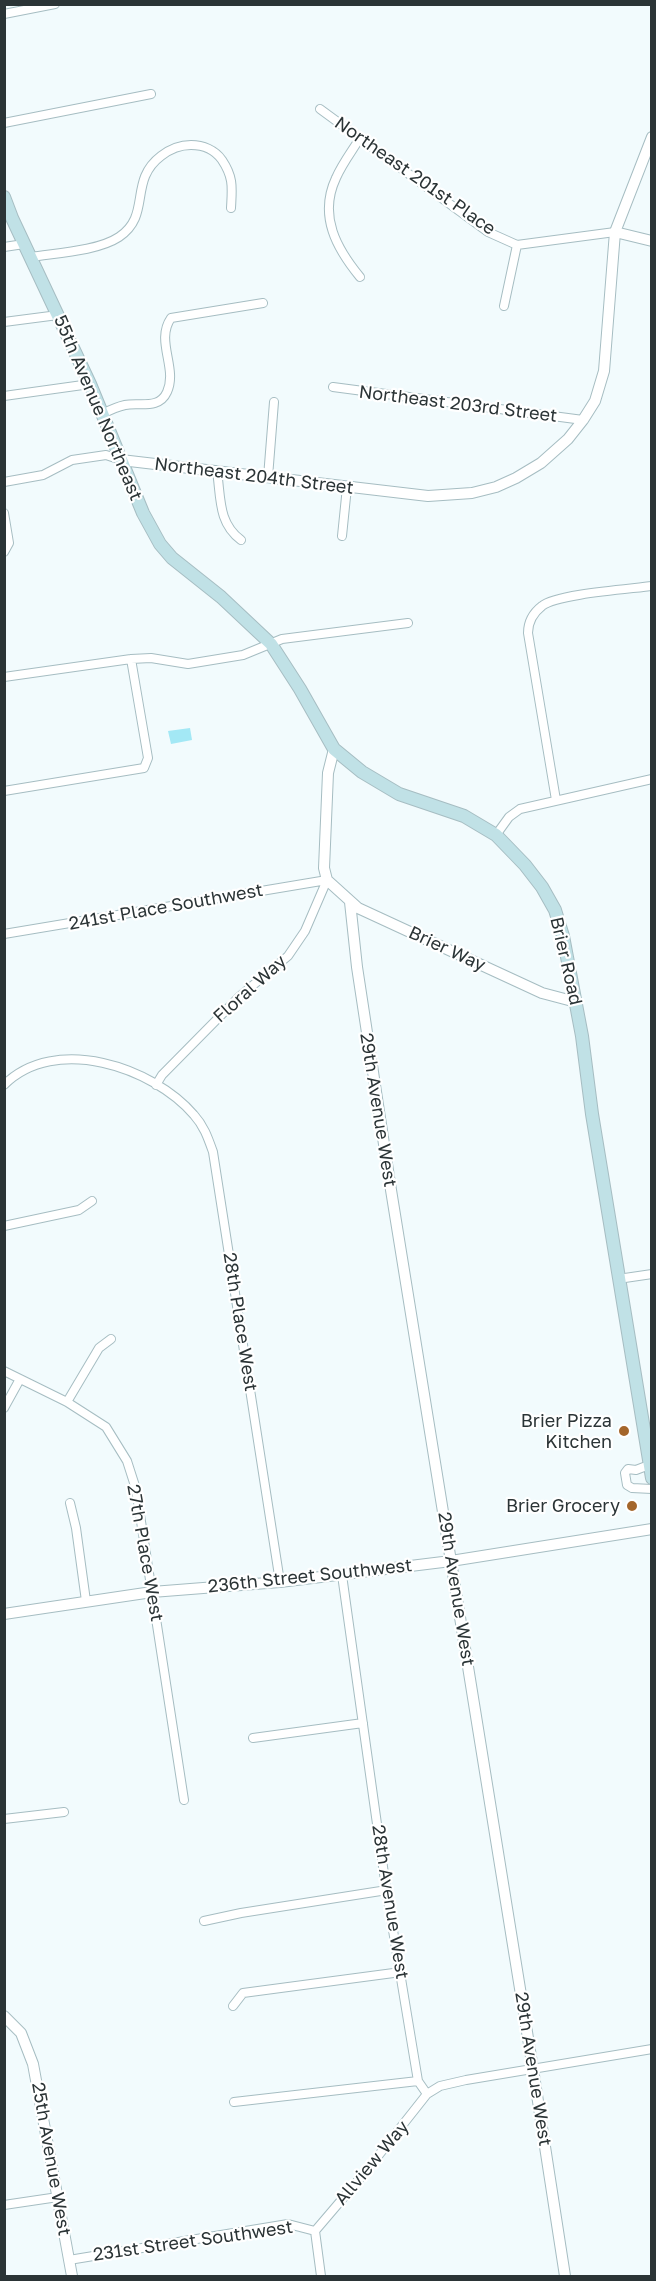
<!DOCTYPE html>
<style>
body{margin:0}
#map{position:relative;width:656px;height:2281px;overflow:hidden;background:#f2fbfd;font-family:"Golos Text",sans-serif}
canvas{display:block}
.frame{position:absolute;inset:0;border:6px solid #2b3436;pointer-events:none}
</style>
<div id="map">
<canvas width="656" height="2281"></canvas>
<div class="frame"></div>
</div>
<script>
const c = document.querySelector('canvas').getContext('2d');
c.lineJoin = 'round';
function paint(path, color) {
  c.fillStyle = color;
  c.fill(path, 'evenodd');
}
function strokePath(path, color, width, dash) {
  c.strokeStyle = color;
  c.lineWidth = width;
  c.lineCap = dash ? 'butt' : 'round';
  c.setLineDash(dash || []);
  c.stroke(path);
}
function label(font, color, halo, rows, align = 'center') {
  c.font = font + ' "Golos Text",sans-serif';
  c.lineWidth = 4.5;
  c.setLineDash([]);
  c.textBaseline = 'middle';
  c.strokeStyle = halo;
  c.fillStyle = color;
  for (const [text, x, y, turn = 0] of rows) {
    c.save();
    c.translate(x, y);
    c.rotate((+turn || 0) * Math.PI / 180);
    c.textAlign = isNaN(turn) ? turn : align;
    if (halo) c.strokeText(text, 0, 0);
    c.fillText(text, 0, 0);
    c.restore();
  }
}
const green = new Path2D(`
 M190,728l2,12 -21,4 -3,-13z`);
const minor = new Path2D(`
 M4,14l51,-10
 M320,109l168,123 29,13 98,-13
 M4,123l147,-29
 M360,138c-8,13 -18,26 -24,40 -18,38 1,71 24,99
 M4,247l20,-3
 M31,257c25,-4 67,-6 88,-20 33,-22 9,-56 42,-81 9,-7 19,-11 30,-11 12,0 24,5 31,15 12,18 10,28 9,48
 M504,306l13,-61
 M4,322l54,-7
 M333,387l250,33
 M4,396l86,-12
 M102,414c8,-4 14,-7 23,-9 14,-3 34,5 42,-13 11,-24 -12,-51 4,-74l92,-15
 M217,471c4,27 1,52 24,69
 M268,477l6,-75
 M4,482l39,-7 29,-15 34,-5 15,5
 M4,513l5,30 -5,9
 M342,536l5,-49
 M4,677l127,-18 20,-1 37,6 55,-9 39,-16 126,-16
 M4,791l140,-23 4,-10 -17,-99
 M556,800l-28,-167c0,-11 5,-20 14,-27 14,-12 88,-17 110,-20
 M496,835l13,-18 11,-8 132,-30
 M4,934l323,-54
 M4,1085c51,-51 149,-18 190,30 10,11 14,23 19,37l67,430
 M156,1085l6,-10 78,-79 48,-40 17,-25 22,-51
 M4,1226l75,-16 13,-9
 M618,1279l34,-5
 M4,1371l63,31 39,25 21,34 9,28 48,311
 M67,1402l32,-54 12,-9
 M4,1408l16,-29
 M649,1465l-13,5 -8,-1 -3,4 2,12 5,3 20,1
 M70,1503l6,25 10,73
 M342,1575l44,313 32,193
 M253,1738l110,-15
 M4,1819l60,-7
 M204,1921l37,-8 146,-23
 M233,2006l10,-13 158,-21
 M234,2102l184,-21 9,13 13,-8 26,-6 186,-31
 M4,2205l54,-8
 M315,2231l52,-61 60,-76
 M315,2231l6,45
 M69,2260l219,-36 27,7`);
const tertiary = new Path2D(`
 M615,232l37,9
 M121,460l307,36 44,-3 24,-6 20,-9 25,-15 27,-24 15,-19 12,-19 9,-30 11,-139 37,-95
 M334,749l-6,24 -4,95 3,12 31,28 184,85 34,9
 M350,902l7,65 34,223 142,879 32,207
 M4,1614l148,-22 128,-10 171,-21 201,-32
 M4,2016l17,17 12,31 39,212`);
const secondary = new Path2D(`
 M4,197l8,21 78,166 53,129 17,31 12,14 49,39 50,47 29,45 34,60 28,23 37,22 65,22 32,19 29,30 17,22 13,23 8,26 19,100 10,78 60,364`);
const markers = [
 [624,1431,6,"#a4662b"],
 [632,1506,6,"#a4662b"]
];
const streetNames = [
 ["Northeast 201st Place",415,176,35],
 ["Northeast 203rd Street",458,404,7],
 ["55th Avenue Northeast",98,408,67],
 ["Northeast 204th Street",254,476,7],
 ["241st Place Southwest",166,907,-10],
 ["Brier Way",447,949,25],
 ["Brier Road",566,961,77],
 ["Floral Way",250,989,-42],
 ["29th Avenue West",378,1110,81],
 ["28th Place West",240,1322,81],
 ["27th Place West",145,1553,80],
 ["236th Street Southwest",310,1576,-6],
 ["29th Avenue West",456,1589,81],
 ["28th Avenue West",390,1902,81],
 ["29th Avenue West",533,2069,81],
 ["25th Avenue West",51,2159,80],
 ["Allview Way",372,2163,-50],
 ["231st Street Southwest",193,2241,-8]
];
const poiNames = [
 ["Brier Pizza",612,1421],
 ["Kitchen",612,1442],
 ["Brier Grocery",620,1506]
];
paint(green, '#a3e8f5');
strokePath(minor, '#a6bdc2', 10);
strokePath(tertiary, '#a6bdc2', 12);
strokePath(secondary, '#a6bdc2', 14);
strokePath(minor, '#fff', 8);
strokePath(tertiary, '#fff', 10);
strokePath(secondary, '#c0e1e6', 12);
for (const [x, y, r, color] of markers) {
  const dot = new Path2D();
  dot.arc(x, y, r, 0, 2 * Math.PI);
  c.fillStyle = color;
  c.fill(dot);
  strokePath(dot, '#fff', 2);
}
label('18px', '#2b3436', '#fff', streetNames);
label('18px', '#2b3436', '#fff', poiNames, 'right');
</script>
